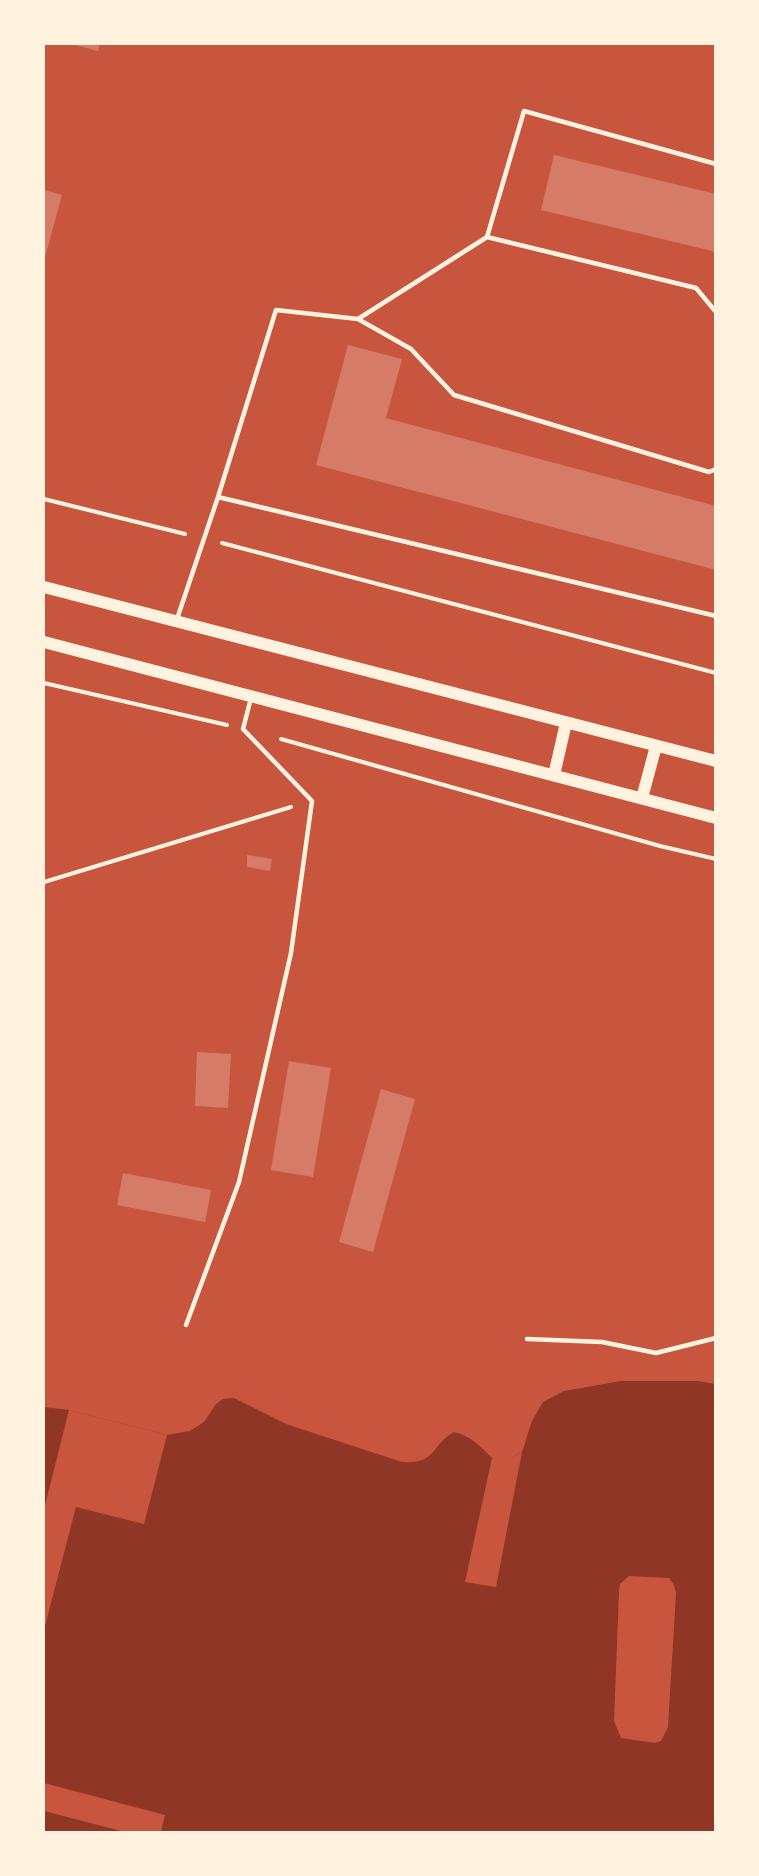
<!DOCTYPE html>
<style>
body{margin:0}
#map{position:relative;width:759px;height:1876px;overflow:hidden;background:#c8553d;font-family:Roboto,sans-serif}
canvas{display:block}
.frame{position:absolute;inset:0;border:45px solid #fff3e0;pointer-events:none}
</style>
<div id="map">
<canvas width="759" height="1876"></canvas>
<div class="frame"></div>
</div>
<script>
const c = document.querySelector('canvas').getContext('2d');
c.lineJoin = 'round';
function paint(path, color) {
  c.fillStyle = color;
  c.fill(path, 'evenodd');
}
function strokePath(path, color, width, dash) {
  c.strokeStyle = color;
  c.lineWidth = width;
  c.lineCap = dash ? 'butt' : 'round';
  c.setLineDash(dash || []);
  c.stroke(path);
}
const water = new Path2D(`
 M621,1381h77l17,3v448h-671v-425l25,3 98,25 23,-4 14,-9 12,-18 7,-5 11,-1 52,26 116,38c35,2 27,-15 52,-30 17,4 26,14 38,26h19l11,-6 10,-31 11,-19 21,-11zM629,1576l40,2 5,7 2,8 -8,134 -7,14 -6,2 -34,-5 -7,-17 5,-130 1,-7z`);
const pier = new Path2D(`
 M69,1410l98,25 -23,89 -68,-17 -32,123v-121z
 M522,1452l-26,135 -31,-5 27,-124h19z
 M44,1783l121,32 -4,17h-36l-81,-21z`);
const building = new Path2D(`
 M71,44h29l-2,7z
 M554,155l162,39v61l-4,-4 -171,-41z
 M44,190l18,5 -18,66z
 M348,345l54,14 -16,59 330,88v64l-400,-105z
 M247,855l25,4 -2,12 -23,-4z
 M197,1052l34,2 -3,54 -33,-2z
 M289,1061l42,7 -18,109 -42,-7z
 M381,1089l34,10 -42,153 -34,-10z
 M123,1173l88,17 -6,32 -88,-17z`);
const path = new Path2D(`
 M44,499l141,35
 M222,543l494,130
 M44,683l183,42
 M281,739l379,107 56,13
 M44,882l247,-75`);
const service = new Path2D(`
 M487,237l37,-126 192,53
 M358,319l129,-82 209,51 20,24
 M218,497l498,119
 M177,619l41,-122 58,-187 82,9 53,30 43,46 255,77 7,-3
 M186,1325l53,-143 52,-229 21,-152 -69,-72 8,-31
 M527,1339l75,3 54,11 60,-15`);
const secondary = new Path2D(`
 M44,587l672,174
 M44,642l672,176
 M554,775l12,-52
 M642,798l14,-52`);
paint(water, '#8f3625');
paint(pier, '#c8553d');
paint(building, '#d67c66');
strokePath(path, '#fff3e0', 4);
strokePath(service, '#fff3e0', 4.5);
strokePath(secondary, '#fff3e0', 12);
</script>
